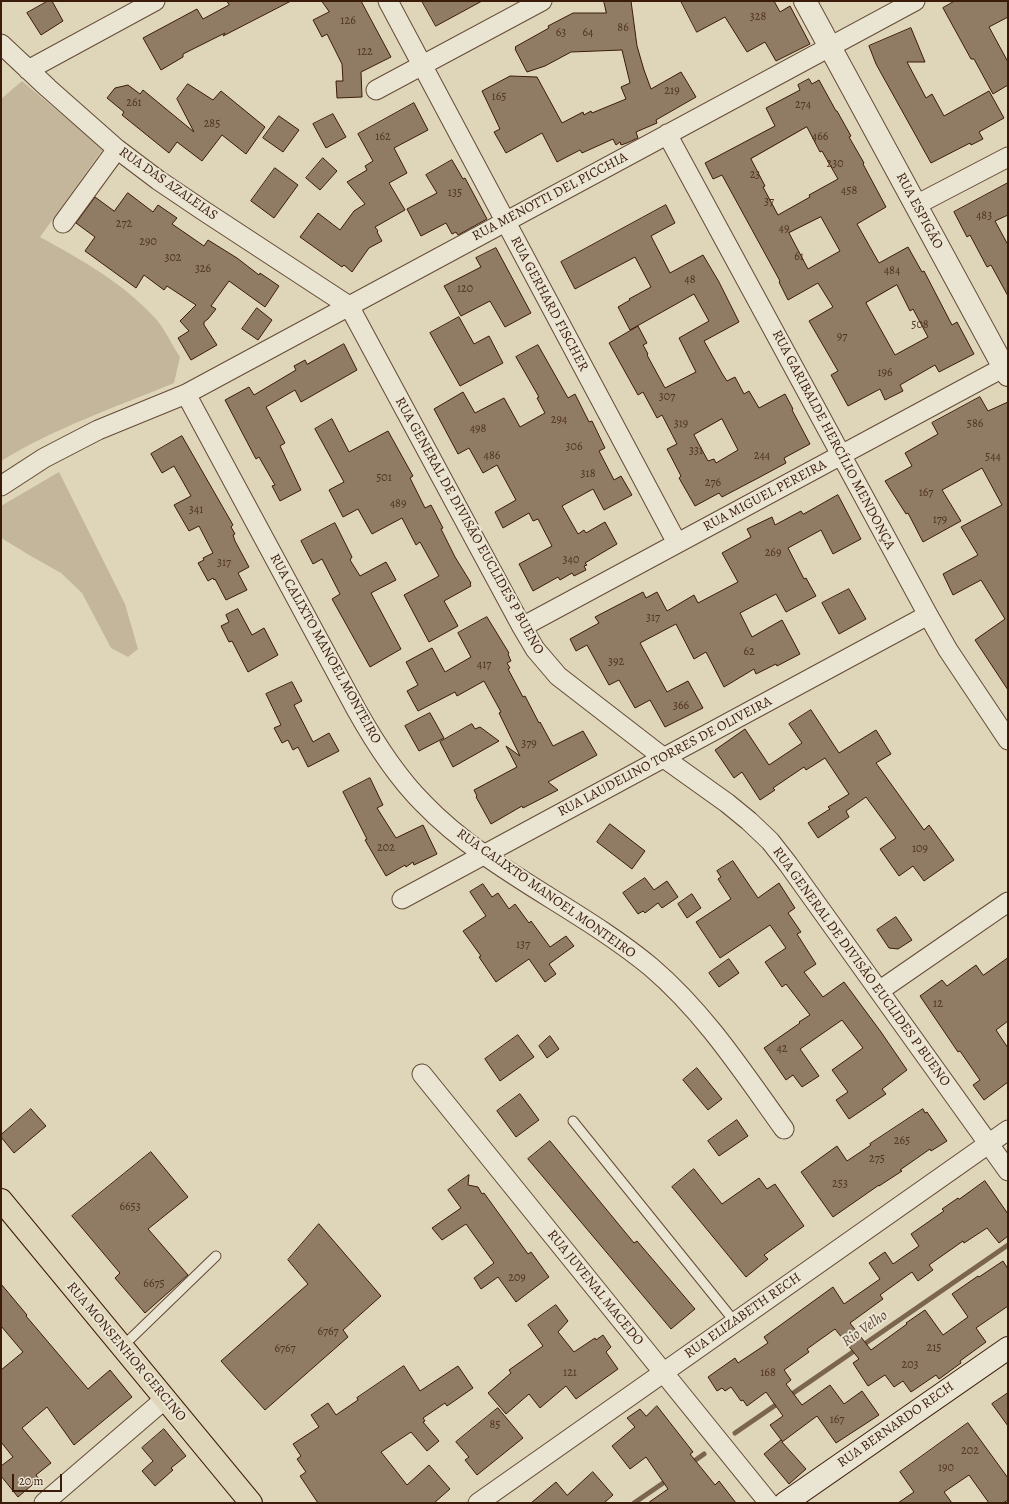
<!DOCTYPE html>
<meta charset="utf-8">
<style>
body{margin:0}
#map{position:relative;width:1009px;height:1504px;overflow:hidden;background:#dfd6b9;font-family:Alegreya,serif}
canvas{display:block}
.frame{position:absolute;inset:0;border:2px solid #3b1b09;pointer-events:none}
.scale{position:absolute;left:12px;top:1474px;width:50px;height:18px;box-sizing:border-box;border:2px solid #3b1b09;border-top:0;padding-left:5px;font-size:12px;line-height:14px;white-space:nowrap;color:#3b1b09;-webkit-text-stroke:3px #eae4d2;paint-order:stroke}
</style>
<div id="map">
<canvas width="1009" height="1504"></canvas>
<div class="frame"></div>
<div class="scale">20 m</div>
</div>
<script>
const c = document.querySelector('canvas').getContext('2d');
c.lineJoin = 'round';
function paint(path, color) {
  c.fillStyle = color;
  c.fill(path, 'evenodd');
}
function strokePath(path, color, width, dash) {
  c.strokeStyle = color;
  c.lineWidth = width;
  c.lineCap = dash ? 'butt' : 'round';
  c.setLineDash(dash || []);
  c.stroke(path);
}
function label(font, color, halo, rows, align = 'center') {
  c.font = font + ' Alegreya,serif';
  c.lineWidth = 4;
  c.setLineDash([]);
  c.textBaseline = 'middle';
  c.strokeStyle = halo;
  c.fillStyle = color;
  for (const [text, x, y, turn = 0] of rows) {
    c.save();
    c.translate(x, y);
    c.rotate((+turn || 0) * Math.PI / 180);
    c.textAlign = isNaN(turn) ? turn : align;
    if (halo) c.strokeText(text, 0, 0);
    c.fillText(text, 0, 0);
    c.restore();
  }
}
const green = new Path2D(`
 M22,81l81,68 -63,88c42,23 83,46 115,81 10,11 17,27 25,39l-6,26c-58,24 -119,45 -173,78v-362z
 M59,472l66,132 13,45 -10,8 -17,-9 -29,-55 -21,-20 -32,-18 -26,-16 -2,-3v-30z`);
const stream = new Path2D(`
 M789,1396l219,-151
 M735,1433l45,-31
 M690,1464l14,-10
 M634,1503l35,-24`);
const building = new Path2D(`
 M48,1h4l11,20 -22,14 -14,-22z
 M227,1h64l-68,35 2,-3 -42,21v3l-22,13 -18,-32 54,-29 6,10 26,-14z
 M322,1h39l30,56 -30,15 1,25 -25,1 -1,-17h7l-1,-17 -15,-30 -5,3 -9,-17 16,-8z
 M422,1h60l-46,25z
 M604,1h27l6,45 7,24 7,19 30,-17 15,25 -40,23 1,3 -21,9 2,6 -11,5 -6,2 -1,-3 -4,3 -3,-6 -31,14 -2,-3 -23,12 -15,-29 -36,20 -12,-21 6,-3 -18,-38 28,-15 27,1 25,46 21,-11 1,3 7,-4 1,2 34,-14 -5,-12 9,-4 -8,-33 -51,2 -26,14 -18,6 -12,-23 1,-1 -1,-1 34,-19 -1,-2 25,-13h33z
 M681,1h93l6,11 10,-6 20,38 -34,17 -11,-19 -18,10 -22,-35 -28,15z
 M955,1h53v16l-19,10 19,35v23l-15,9 -19,-35h-3l-28,-51z
 M911,28l14,34h-18l19,36 6,-4 12,22 45,-25 15,27 -25,14 4,7 -12,6 -1,-2 -39,20 -55,-99 -7,-18z
 M809,79l3,5 7,-4 17,31h1l14,25 -2,1 15,26 -1,1 23,43 -29,17 22,39 29,-16 14,25 2,-1 28,54 5,-3 17,32 -35,18 -4,-7 -35,20 3,6 -18,9 -5,-11 -32,17 -17,-31 7,-4 -29,-50 24,-14 -15,-24 -30,17 -9,-18 1,-1 -58,-106 -9,4 -8,-16 70,-37 -9,-18 34,-18 -2,-5zM807,127l13,25 2,-1 16,28 -29,16 1,2 -32,18 -15,-28 2,-1 -14,-27zM821,217l19,34 -32,18 -19,-36zM897,285l13,26 3,-2 15,28 -33,18 -29,-52z
 M188,84l25,16 8,-9 44,36 -19,27 -24,-19 -20,26 -25,-19 -8,11 -47,-38 2,-3 -17,-14 8,-10 13,-3 12,9 3,-4 51,42 -17,-33z
 M414,103l14,27 -34,18 13,25 -18,10 16,27 -30,17 3,4 -1,1 5,9 -13,7 -17,24 -8,-7 -2,2 -42,-30 18,-24 22,17 14,-19 11,-7 -18,-22 20,-12 -2,-4 8,-5 -15,-27z
 M333,114l13,23 -20,11 -13,-24z
 M279,116l20,14 -16,22 -20,-14z
 M323,158l14,13 -17,19 -14,-12z
 M452,160l11,19 2,-1 22,41 -29,16 -2,-3 -4,2 -6,-11 -25,13 -14,-27 30,-16 -11,-18z
 M275,168l23,17 -24,33 -23,-17z
 M1008,183v32l-13,6 13,24v51l-17,-31 -4,2 -17,-32 -3,2 -13,-25z
 M128,193l25,19 5,-7 19,13 -5,6 32,22 4,-6 29,18 22,17 1,-2 19,13 -14,21 -36,-26 -18,25 5,3 -8,10 -4,3v3l13,20 -26,15 -13,-22 11,-7 -9,-10 16,-16 -29,-19 -3,4 -20,-15 -8,13 -51,-37 10,-14 -19,-14 19,-26 19,14z
 M666,205l9,18 -24,13 19,37 33,-18 16,27 20,40 -35,19 19,34 4,6 8,-4 9,17 5,-3 10,17 26,-14 8,15 -1,1 18,34 -26,14 2,5 -26,14 -38,20 -3,-4 -24,13 -16,-28 2,-2 -14,-27 10,-5 -15,-29 -5,3 -14,-26 -5,3 -29,-52 29,-17 9,17 -4,2 5,9 -1,1 18,33 31,-16 -17,-34 30,-17 -15,-27 -64,36 -12,-23 12,-7 -1,-1 22,-12 -16,-30 -60,32 -14,-27zM722,419l16,31 -22,13 -2,-4 -6,2 -14,-26z
 M496,248l35,65 -26,14 -15,-26 -29,15 -17,-30 37,-19 -5,-9z
 M257,308l15,12 -14,20 -16,-11z
 M459,317l15,27 15,-8 14,27 -43,23 -30,-53z
 M344,344l13,26 -56,32 -6,-12 -29,17 19,36 -5,3 21,44 -21,11 -8,-15 3,-1 -16,-28 -3,2 -31,-59 24,-13 5,8 42,-25 -2,-4 11,-6 2,4z
 M538,345l30,53 7,-4 14,28 3,-1 13,27 -6,3 15,29 7,-4 11,19 -28,15 -11,-21 -31,17 16,28 6,-4 2,3 19,-11 12,22 -32,19 2,2 -3,1 2,4 -12,6 -2,-3 -12,7 -2,-3 -25,14 -14,-27 33,-18 -14,-27 -5,2 -4,-8 -26,15 -8,-16 21,-12 -19,-35 -14,8 -14,-25 -11,6 -24,-45 29,-17 12,21 29,-15 16,29 25,-14 -8,-15 2,-1 -23,-40z
 M980,397l8,14 20,-9v288l-33,-50 30,-21 -24,-39 -28,15 -10,-21 35,-19 -17,-28 41,-22 -20,-37 -40,22 19,31 -38,21 -15,-29 -2,1 -21,-33 27,-15 -7,-13 33,-19 -6,-11z
 M332,419l17,33 39,-21 25,45 -3,2 15,30 6,-3 12,23 -2,1 14,28 16,26 -1,1 1,2 -27,15 14,25 -29,16 -25,-47 35,-19 -19,-34 -4,3 -14,-27 -30,16 -14,-25 -15,8 -14,-27 15,-8 -29,-53z
 M182,436l51,89 -2,2 4,7 -2,1 2,6 14,26 -11,6 9,17 -21,10 -11,-21 -1,1 -1,-2 -5,3 -10,-18 6,-3 -1,-2 10,-5 -14,-27 -10,5 -15,-26 17,-9 -17,-30 -12,7 -11,-19z
 M838,495l23,44 -28,15 -12,-24 -33,18 16,31 2,-1 10,18 -30,16 -10,-18 -36,19 12,24 30,-17 18,34 -23,12 -1,-2 -20,10 -2,-5 -30,18 -18,-35 -12,7 -18,-35 -36,19 27,49 21,-11 15,27 -38,19 -15,-27 -15,8 -16,-28 -10,5 -22,-40 -11,6 -6,-12 29,-16 -4,-6 48,-25 3,6 11,-6 10,19 27,-16 4,8 40,-21 -16,-29 29,-16 -4,-8 25,-12 3,8 26,-14 2,3z
 M335,523l17,34 -2,3 10,16 26,-14 10,18 -25,13 30,56 -31,18 -38,-68 8,-5 -18,-35 -9,5 -12,-23z
 M849,589l17,30 -27,15 -17,-31z
 M238,609l14,26 12,-7 14,27 -30,17 -16,-31 -3,1 -8,-16 8,-4 -3,-7z
 M487,617l22,36 -1,1 3,7 -4,2 3,5 -2,1 15,28 2,-1 14,27 1,-1 13,24 30,-15 14,24 -49,27 10,8 -35,18 -1,-2 -31,18 -15,-27 1,-1 -3,-6 43,-23 -11,-21 14,10 -21,-43 2,-1 -17,-31 -27,15 -2,-4 -37,19 -11,-20 11,-6 -12,-23 26,-14 13,24 26,-15 -13,-24z
 M292,682l10,19 -8,4 19,37 16,-9 10,18 -31,16 -10,-20 -5,3 -5,-10 -6,3 -8,-15 7,-3 -15,-31z
 M811,710l28,43 37,-23 15,24 -15,9 48,67 5,-5 25,35 -30,21 -11,-15 -14,10 -19,-27 16,-11 -30,-41 -20,14 3,6 -31,21 -10,-15 22,-14 -2,-2 21,-13 -24,-36 -19,12 -2,-3 -31,21 2,2 -15,10 -18,-28 -8,6 -19,-28 30,-21 24,36 33,-22 -13,-19z
 M430,713l14,25 -25,13 -14,-25z
 M472,724l3,5 5,-2 19,14 -46,26 -13,-25z
 M370,778l13,27 -6,3 19,30 27,-13 14,29 -23,11 -1,-3 -7,5 -1,-2 -19,11 -21,-36 2,-1 -24,-47z
 M610,824l35,27 -13,18 -35,-27z
 M733,861l25,37 21,-15 16,25 -7,5 13,19 -4,2 19,30 -12,8 19,25 21,-15 37,50 26,38 -25,19 4,5 -37,25 -13,-19 12,-8 -16,-22 31,-22 -21,-28 -42,29 19,27 -17,11 -9,-12 -7,5 -22,-32 36,-25 -1,-1 11,-7 -24,-31 -4,3 -17,-25 21,-14 -16,-23 -50,33 -24,-36 35,-23 -13,-20 3,-2 -4,-6z
 M645,878l9,12 13,-9 11,16 -16,11 -4,-5 -13,10 -2,-2 -5,3 -15,-21z
 M483,884l9,13 6,-4 11,16 6,-5 14,19 2,-2 19,26 16,-11 8,10 -25,18 7,10 -11,8 -16,-23 -33,23 -17,-25 2,-1 -18,-25 23,-15 -16,-24z
 M692,894l9,14 -14,10 -9,-14z
 M896,917l16,23 -14,9 -9,-1 -12,-18z
 M1008,958v63l-12,9 12,18v34l-24,18 -11,-15 7,-5 -20,-29 -2,1 -38,-56 22,-16 5,6 29,-21 7,10z
 M729,959l10,14 -20,14 -10,-14z
 M518,1035l16,22 -34,24 -15,-22z
 M550,1036l9,13 -12,9 -8,-12z
 M697,1068l25,31 -14,11 -25,-30z
 M520,1094l19,26 -23,17 -19,-26z
 M31,1109l15,17 -32,27 -13,-16v-2z
 M923,1109l2,4 2,-1 20,29 -16,10 -1,-2 -30,21 2,1 -23,15v-1l-46,32 -32,-45 36,-26 10,15 24,-16 -1,-1z
 M737,1120l11,16 -29,20 -11,-15z
 M550,1141l84,102 3,-2 58,68 -24,20 -143,-170z
 M151,1152l37,45 -40,32 40,46 -43,38 -30,-35 5,-5 -48,-57z
 M694,1169l28,35 37,-26 8,11 8,-5 29,42 -40,29 4,4 -22,18 -74,-90z
 M469,1175l-1,10 10,2 4,7 2,-1 44,61 3,-2 18,25 -33,25 -18,-25 -17,12 -7,-11 20,-15 -28,-39 -24,16 -10,-12 29,-20 -13,-18z
 M985,1181l23,33v22l-9,7 -12,-15 -23,15 -1,-2 -34,24 4,5 -15,11 -6,-9 -32,23 3,4 -33,24 21,27 36,-26 -1,-1 19,-13 18,25 25,-18 -16,-23 26,-18 1,1 24,-16 5,8v37l-32,22 10,14 -26,19 1,2 -22,16 -3,-4 -25,17 -8,-11 -9,6 -9,-12 -17,11 -15,-23 6,-4 -24,-30 -28,20 2,3 -25,18 7,10 -5,4 16,21 28,-20 14,19 18,-13 17,24 -43,28 -19,-27 -35,26 24,27 -17,15 -25,-30 17,-14 1,1 -12,-16 13,-9 -17,-24 -19,14 -4,-6 -2,1 -10,-14 -6,4 -3,-3 -5,3 -9,-14 27,-19 3,5 30,-20 -4,-6 69,-50 11,17 36,-25 -11,-16 16,-11 8,12 26,-18 -8,-12 33,-23 -2,-2 16,-11 1,1z
 M319,1224l62,72 -38,34 5,7 -83,73 -44,-49 87,-77 -20,-24z
 M1,1284l26,31 -1,1 62,73 22,-19 22,27 -58,48 -27,-38 -25,21 29,35 -15,12 3,4 -21,18 -17,-21v-10l12,-9 -12,-15v-72l22,-18 -22,-26z
 M556,1305l12,16 -10,11 16,20 21,-14 1,2 7,-5 8,12 -5,5 12,17 -42,30 -10,-13 -26,22 -11,-14 -23,20 -18,-21 23,-20 -2,-3 34,-24 -15,-21z
 M404,1366l16,25 38,-25 15,22 -26,18 -2,-3 -22,15 2,3 -2,1 16,19 -12,10 -16,-19 -30,20 26,33 22,-20 21,24 -16,14h-116l-18,-27 6,-4 -9,-13 4,-3 -8,-12 26,-17 -8,-12 17,-12 8,12 22,-15 -1,-2z
 M1008,1393v33l-16,-22z
 M657,1406l36,46 -3,2 25,31 4,-4 17,22h-88l20,-14 -22,-32 -16,12 -18,-23 23,-19 -8,-9 13,-9 6,7z
 M498,1408l25,30 -46,37 -12,-15 4,-3 -13,-15z
 M968,1423l40,55v22l-5,3h-14l-20,-28 -25,17 8,11h-54l16,-11 -14,-20z
 M164,1429l22,27 -15,12 2,2 -18,16 -13,-15 11,-10 -11,-13z
 M593,1472l20,23 -9,8h-73l25,-21 11,13z`);
const service = new Path2D(`
 M573,1121l162,201
 M122,1347l94,-91`);
const minor = new Path2D(`
 M388,1l289,542
 M1,44l47,44 69,61 41,31 46,31 145,95 173,321 13,22 23,27 106,82 63,45 22,18 21,20 18,23 220,307
 M28,70l127,-69
 M376,90l166,-89
 M667,134l261,481 20,35 60,90
 M916,205l92,-48
 M63,223l54,-74
 M186,394l170,315c19,34 40,67 67,94 64,67 157,105 228,164 54,46 92,105 133,162
 M1,486l43,-28 54,-28 88,-36 729,-393
 M522,627l486,-262
 M402,899l526,-284
 M879,991l129,-89
 M422,1074l347,429
 M44,1503l121,-104
 M478,1503l530,-373`);
const tertiary = new Path2D(`
 M805,1l203,374`);
const secondary = new Path2D(`
 M785,1503l223,-155`);
const primary = new Path2D(`
 M1,1200l250,303`);
const numberNames = [
 ["328",758,17],
 ["126",348,21],
 ["86",623,28],
 ["63",561,33],
 ["64",588,33],
 ["122",365,52],
 ["219",672,91],
 ["165",499,97],
 ["261",134,103],
 ["274",803,105],
 ["285",212,124],
 ["162",383,137],
 ["466",820,137],
 ["230",835,164],
 ["23",755,175],
 ["458",849,191],
 ["135",455,193],
 ["37",769,202],
 ["483",984,216],
 ["272",124,224],
 ["49",784,229],
 ["290",148,242],
 ["61",799,257],
 ["302",173,258],
 ["326",203,269],
 ["484",892,271],
 ["48",690,280],
 ["120",465,289],
 ["508",920,325],
 ["97",842,337],
 ["196",885,373],
 ["307",667,397],
 ["294",559,420],
 ["319",681,424],
 ["586",975,424],
 ["498",478,429],
 ["306",574,447],
 ["331",696,451],
 ["486",492,456],
 ["244",762,456],
 ["544",993,457],
 ["318",588,474],
 ["501",384,478],
 ["276",713,483],
 ["167",926,493],
 ["489",398,504],
 ["341",196,510],
 ["179",940,520],
 ["269",773,553],
 ["340",571,560],
 ["317",224,563],
 ["317",653,618],
 ["62",749,652],
 ["392",616,662],
 ["417",484,665],
 ["366",681,706],
 ["379",529,744],
 ["202",386,848],
 ["109",920,849],
 ["137",523,945],
 ["12",938,1004],
 ["42",782,1049],
 ["265",902,1141],
 ["275",877,1159],
 ["253",840,1184],
 ["6653",130,1207],
 ["209",517,1278],
 ["6675",154,1284],
 ["6767",328,1332],
 ["215",934,1348],
 ["6767",285,1349],
 ["203",910,1365],
 ["121",570,1373],
 ["168",768,1373],
 ["167",837,1420],
 ["85",495,1425],
 ["202",970,1451],
 ["190",946,1468]
];
const streetNames = [
 ["RUA DAS AZALEIAS",168,184,35],
 ["RUA MENOTTI DEL PICCHIA",550,197,-28],
 ["RUA ESPIGÃO",919,211,62],
 ["RUA GERHARD FISCHER",549,304,62],
 ["RUA GARIBALDE HERCÍLIO MENDONÇA",833,440,62],
 ["RUA MIGUEL PEREIRA",765,496,-28],
 ["RUA GENERAL DE DIVISÃO EUCLIDES P BUENO",469,526,61],
 ["RUA CALIXTO MANOEL MONTEIRO",325,649,61],
 ["RUA LAUDELINO TORRES DE OLIVEIRA",665,757,-28],
 ["RUA CALIXTO MANOEL MONTEIRO",546,894,35],
 ["RUA GENERAL DE DIVISÃO EUCLIDES P BUENO",861,967,54],
 ["RUA JUVENAL MACEDO",595,1288,51],
 ["RUA ELIZABETH RECH",743,1316,-35],
 ["RUA MONSENHOR GERCINO",126,1352,50],
 ["RUA BERNARDO RECH",896,1425,-35]
];
const waterNames = [
 ["Rio Velho",865,1329,-35]
];
paint(green, '#c3b69b');
strokePath(stream, '#7c654f', 5);
paint(building, '#907c65');
strokePath(building, '#3b1b09', 1);
strokePath(service, '#644a35', 11);
strokePath(minor, '#644a35', 21);
strokePath(tertiary, '#644a35', 24);
strokePath(secondary, '#3b1b09', 24);
strokePath(primary, '#3b1b09', 24);
strokePath(service, '#eae4d2', 9);
strokePath(minor, '#eae4d2', 19);
strokePath(tertiary, '#eae4d2', 22);
strokePath(secondary, '#eae4d2', 22);
strokePath(primary, '#dfd6b9', 22);
label('12px', '#503320', null, numberNames);
label('14px', '#3b1b09', '#eae4d2', streetNames);
label('italic 15px', '#614632', '#eae4d2', waterNames);
</script>
